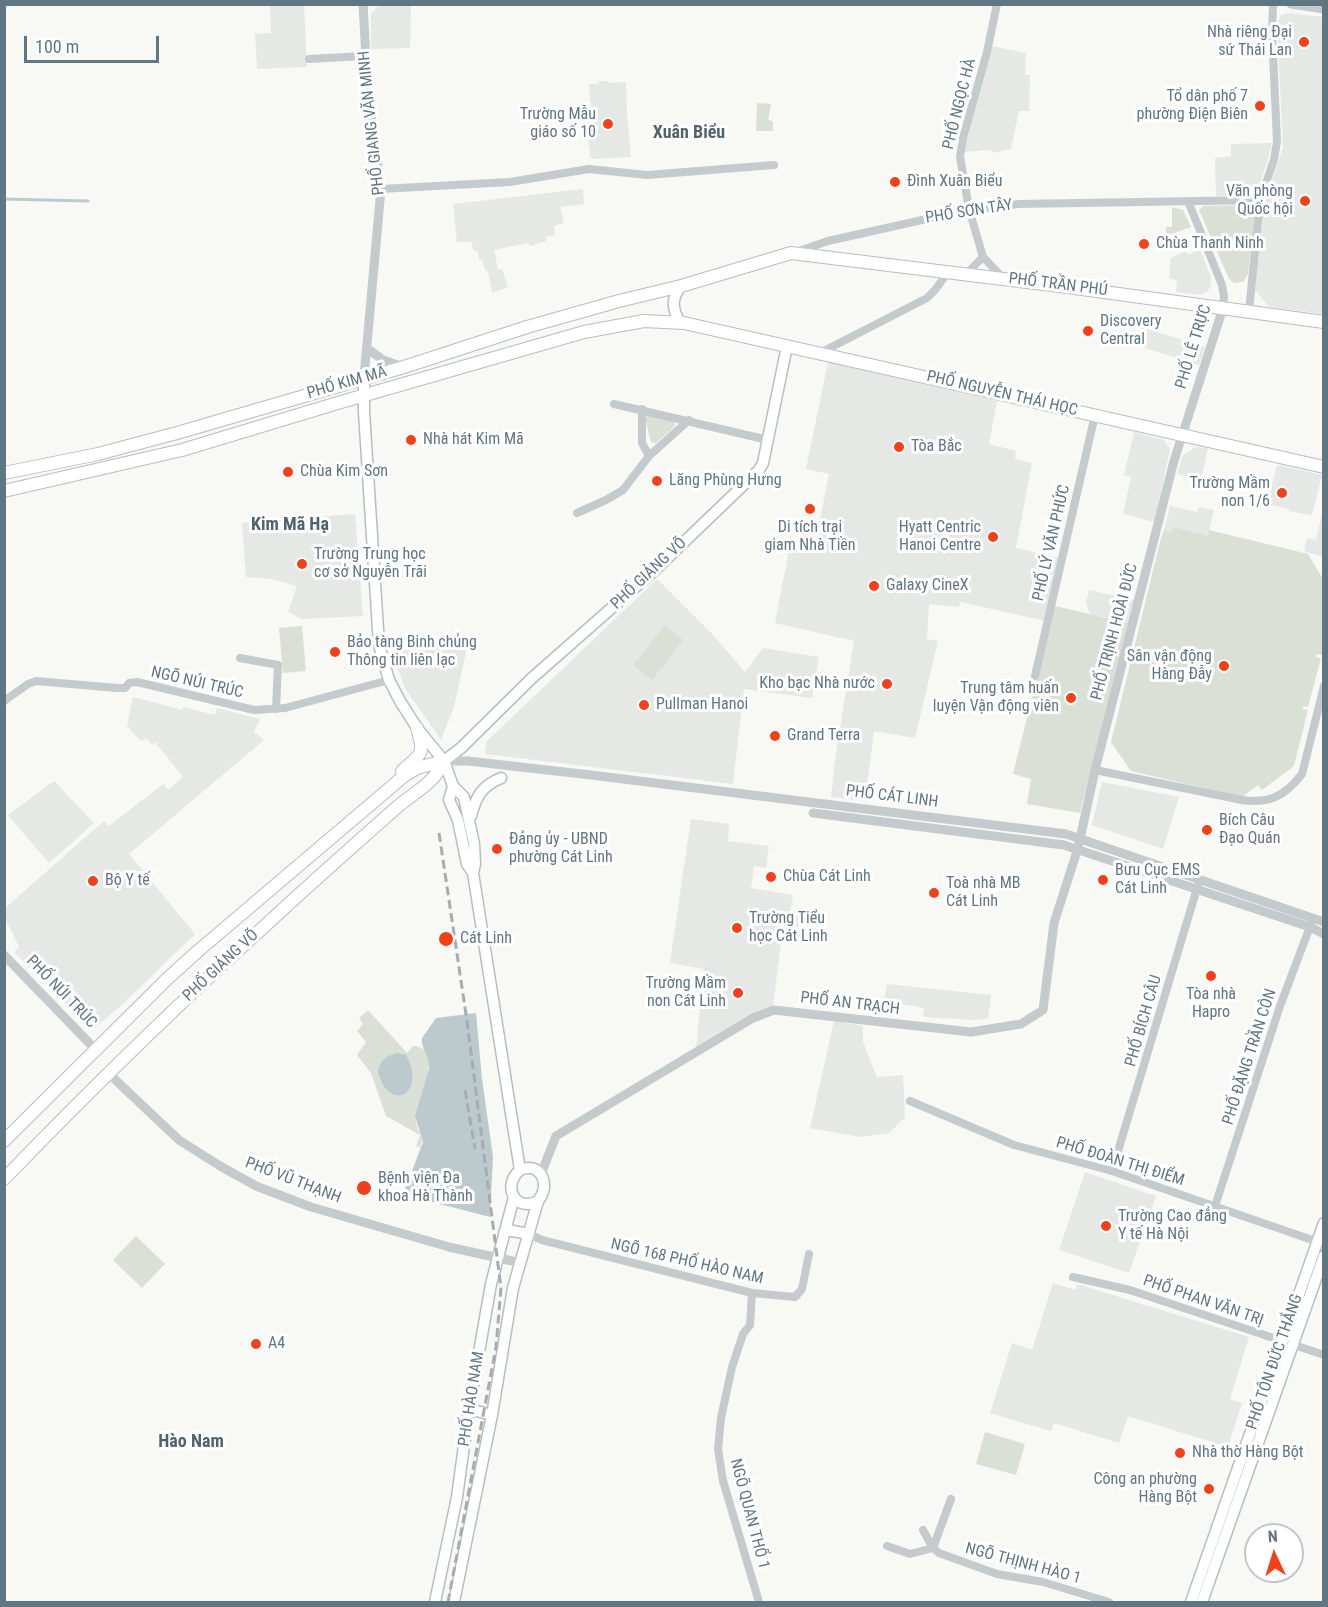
<!DOCTYPE html>
<meta charset="utf-8">
<style>
body{margin:0}
#map{position:relative;width:1328px;height:1607px;overflow:hidden;background:#f8f8f5;font-family:"Roboto Condensed",sans-serif}
canvas{display:block}
.frame{position:absolute;inset:0;border:6px solid #607683;pointer-events:none}
.north{position:absolute;left:1244px;top:1523px;width:60px;height:60px;box-sizing:border-box;background:#fff;border:2px solid #bfc8cd;border-radius:50%;rotate:356deg;font-size:16px;font-weight:700;line-height:24px;text-align:center;color:#607683}
.north::after{content:'';display:block;margin:auto;width:21px;height:27px;background:#f43f19;clip-path:polygon(50% 0,100% 100%,50% 72%,0 100%)}
.scale{position:absolute;left:24px;top:36px;width:135px;height:27px;box-sizing:border-box;border:3px solid #607683;border-top:0;padding-left:8px;font-size:18px;line-height:21px;white-space:nowrap;color:#607683;-webkit-text-stroke:4px #fff;paint-order:stroke}
</style>
<div id="map">
<canvas width="1328" height="1607"></canvas>
<div class="frame"></div>
<div class="north">N</div>
<div class="scale">100 m</div>
</div>
<script>
const c = document.querySelector('canvas').getContext('2d');
c.lineJoin = 'round';
function paint(path, color) {
  c.fillStyle = color;
  c.fill(path, 'evenodd');
}
function strokePath(path, color, width, dash) {
  c.strokeStyle = color;
  c.lineWidth = width;
  c.lineCap = dash ? 'butt' : 'round';
  c.setLineDash(dash || []);
  c.stroke(path);
}
function label(font, color, halo, rows, align = 'center') {
  c.font = font + ' "Roboto Condensed",sans-serif';
  c.lineWidth = 6;
  c.setLineDash([]);
  c.textBaseline = 'middle';
  c.strokeStyle = halo;
  c.fillStyle = color;
  for (const [text, x, y, turn = 0] of rows) {
    c.save();
    c.translate(x, y);
    c.rotate((+turn || 0) * Math.PI / 180);
    c.textAlign = isNaN(turn) ? turn : align;
    if (halo) c.strokeText(text, 0, 0);
    c.fillText(text, 0, 0);
    c.restore();
  }
}
const built = new Path2D(`
 M270,5h34l3,62 -50,2 -2,-35 16,-1z
 M379,5h32l-1,43 -39,1v-35z
 M1287,13l36,4v297l-54,-7 -14,-17 7,-80 21,-62 -6,-124 4,-9z
 M991,46l35,7 -1,22h5l-1,36h-10l-8,38 -19,4 -1,-3 -28,2z
 M599,81h9l1,2 17,-1 1,31 4,44 -38,2 -3,-2 -4,-49 5,-1 -2,-23h9z
 M1272,143l-5,20 -10,27 -7,5 -34,1 -1,-38 16,-2v-12z
 M583,189l1,15 -24,3 4,16 -10,3 1,9 -9,2v4l-16,5 -2,-3 -34,7 4,19h4l6,18 -16,6 -4,-21 -3,-2 -3,-11 -3,1 -1,-9 -5,-1 -2,-8h-14l-4,-38z
 M1200,249l11,28v9l-4,6 -7,3 -24,-3 1,-11 -8,-3 2,-20 15,-7 2,4z
 M1141,327l64,20 -6,18 -64,-20z
 M828,362l169,39 -8,43 27,7 -1,8 17,4 -16,85 45,10 -15,63 -86,-19 -1,5 -30,-3 -2,35 11,2 -23,97 -41,-7 -9,70 -34,-4 5,-44 18,-112 -79,-18 15,-78 24,4 15,-75 -23,-5z
 M1134,432l30,8 6,9 -15,73 -32,-8 8,-37 -7,-2z
 M1196,447l12,1 -7,32 -24,-6 6,-19z
 M1277,465l45,10 -10,40 -23,-4v-2l-22,-5z
 M1170,506l27,6 2,-5 15,3 -6,26 -35,-8 -2,5 -7,-3z
 M1323,509v48l-19,-6 3,-13 9,2z
 M355,514l8,102 -62,3 -13,-7 9,-26 -26,-7 -25,-2 -4,-54z
 M657,579l57,57 31,36 18,-24 56,9 -7,41 -68,-9 -11,95 -248,-30 1,-12z
 M1089,590l45,10 -6,23 -38,-9 -4,-11z
 M468,643l-14,64 -13,33 -36,-52 -10,-27 -2,-11z
 M133,697l50,13v-3l32,8 2,-7 43,11 -6,13 10,8 -135,114 66,80 -70,68 -30,26 -8,-2 -73,-74 5,-5 -14,-29v-10l99,-87 5,5 54,-42 5,6 15,-13 -28,-35 -3,3 -6,-7 -5,3 -14,-15z
 M54,781l40,42 -45,40 -41,-48z
 M1102,782l77,15 -16,52 -71,-24z
 M691,819l38,5 -1,17 41,5 -3,22 -12,-2 -3,22 42,7 -3,18 10,1 -4,30 -15,-2 -8,66 -77,40 8,-79 -34,-6z
 M887,984l104,11 -3,24 -14,1 -51,-3 1,-9 -40,-7z
 M834,1021l29,5v16l14,35 26,-2 2,42 -16,16 -28,4 -51,-9z
 M1085,1172l71,24 -27,77 -70,-23z
 M1053,1283l22,7 2,-6 172,53 -19,62 12,4 -14,44 -100,-31 -9,27 -65,-20 -3,8 -61,-18 22,-70 20,7z`);
const green = new Path2D(`
 M757,103l14,1 -3,16 5,1v10h-17z
 M1250,205l5,5 -7,64 -5,8 -9,1 -5,-4 -30,-69 4,-4z
 M1172,207l11,3 8,17 -25,9v-9h6z
 M650,415l25,6v5l-19,17 -5,-1 -6,-24z
 M1173,527l35,9 1,-6 99,24 15,25v68l-1,8 -5,-1 -1,3 5,1 -13,49 -5,-1v3l5,1 -14,56 -32,24 -4,-5 -16,12 -111,-26 -20,-29 50,-204 3,-8 7,3z
 M1055,606l73,17 -48,190 -53,-9 4,-25 -18,-5z
 M665,625l18,15 -31,40 -19,-15z
 M302,626l4,45 -23,2 -4,-45z
 M368,1010l39,43 6,-7c34,1 2,59 3,75 1,11 9,16 4,27l-4,-2 4,-11 -34,-19 -15,-43 -14,-18 9,-13 -9,-11 6,-7 -4,-6z
 M136,1236l29,28 -23,24 -29,-28z
 M985,1432l40,12 -9,31 -40,-11z`);
const water = new Path2D(`
 M476,1013l6,66 11,78 -3,60 -85,-22 -1,-3 19,-50 -8,-26 14,-47 -1,-10 -6,-15v-6l14,-20z
 M397,1053l9,2c22,39 -17,59 -28,17 2,-12 8,-16 19,-19z`);
const stream = new Path2D(`
 M4,199l84,2`);
const minor = new Path2D(`
 M997,4l-10,48 -24,86 -3,19 9,52 14,48 20,21
 M309,59l55,-3
 M381,189l129,-7 79,-13 58,6 127,-10
 M1188,201l34,84 2,12 -1,11
 M796,252l32,-11 130,-29 60,-8 242,-4
 M966,274l17,-17
 M1249,311l11,-111 14,-40 3,-19 -5,-109 1,-28
 M820,353l107,-55 8,-8 13,-18
 M614,404l154,36
 M649,456l40,-36
 M577,513l29,-13 17,-10 26,-34 -7,-13v-34
 M240,658l38,7 -2,44
 M1035,676l60,-261
 M4,701l24,-17 8,-3 81,7h8l4,-5 8,-1 117,28 31,-2 104,-28
 M1095,770l147,30c27,4 43,-4 60,-26l22,-88
 M910,1101l104,44 98,26 212,73
 M1112,1171l86,-286
 M1215,1206l65,-200 31,-82
 M529,1234l13,6 210,53 43,4 7,-8 7,-35
 M1073,1277l57,13 194,65
 M752,1293l-2,32 -7,9 -11,33 -11,51 -3,31 5,32 36,121
 M923,1530l10,18 6,5 58,21 46,8 66,20
 M887,1546l23,8 23,-6 18,-49`);
const tertiary = new Path2D(`
 M363,4l5,90 13,95 -17,188
 M1291,4l33,5
 M368,349l15,11 21,7
 M444,761h24l123,14 475,59 258,88
 M813,813l251,32 246,82 14,7
 M4,955l92,95
 M108,1073l71,67 41,26 36,20 55,21 138,40 72,16
 M541,1174l15,-38 197,-118 21,-8 197,22 50,-8 22,-14 11,-87 24,-75 17,-78 79,-309 49,-153`);
const secondary = new Path2D(`
 M680,323c-8,-15 -9,-24 1,-37
 M364,377v35l15,233 10,35 11,21 17,27 27,33 9,25 11,11 10,47 1,20 -2,9
 M444,761l17,-13 71,-70 124,-109 103,-99 4,-7 24,-117
 M453,786l-4,14 9,20 9,44 6,9 47,297
 M471,816c5,-20 11,-30 30,-38
 M507,1230l22,4
 M469,1409l23,6
 M435,1602l22,-105 12,-88 22,-125 23,-87
 M454,1602l38,-187 21,-127 25,-87c13,-15 4,-40 -18,-31 -18,15 -6,43 18,31
 M1191,1602l133,-379
 M1202,1602l122,-346`);
const primary = new Path2D(`
 M4,473l94,-19 79,-21 227,-66 123,-40 92,-26 62,-15 110,-33 269,33 264,36
 M4,491l178,-41 159,-48 243,-70 60,-11 40,2 640,144
 M402,771c20,-18 23,-16 15,-43
 M4,1141l163,-162 31,-28 206,-175 13,-8 27,-7
 M4,1179c85,-88 173,-174 264,-256 42,-39 85,-77 128,-115 17,-15 39,-25 48,-47`);
const rail = new Path2D(`
 M439,833l28,188 34,267 -5,59 -48,255
 M465,1090l10,59`);
const markers = [
 [1304,42,6,"#f43f19"],
 [1260,106,6,"#f43f19"],
 [608,124,6,"#f43f19"],
 [895,182,6,"#f43f19"],
 [1305,201,6,"#f43f19"],
 [1144,244,6,"#f43f19"],
 [1088,331,6,"#f43f19"],
 [411,440,6,"#f43f19"],
 [899,447,6,"#f43f19"],
 [288,472,6,"#f43f19"],
 [657,481,6,"#f43f19"],
 [1282,493,6,"#f43f19"],
 [810,509,6,"#f43f19"],
 [993,537,6,"#f43f19"],
 [302,564,6,"#f43f19"],
 [874,586,6,"#f43f19"],
 [335,652,6,"#f43f19"],
 [1224,666,6,"#f43f19"],
 [887,684,6,"#f43f19"],
 [1071,698,6,"#f43f19"],
 [644,705,6,"#f43f19"],
 [775,736,6,"#f43f19"],
 [1207,830,6,"#f43f19"],
 [497,849,6,"#f43f19"],
 [771,877,6,"#f43f19"],
 [1103,880,6,"#f43f19"],
 [93,881,6,"#f43f19"],
 [934,893,6,"#f43f19"],
 [737,928,6,"#f43f19"],
 [446,939,8,"#f43f19"],
 [1211,976,6,"#f43f19"],
 [738,993,6,"#f43f19"],
 [364,1188,8,"#f43f19"],
 [1106,1226,6,"#f43f19"],
 [256,1344,6,"#f43f19"],
 [1180,1453,6,"#f43f19"],
 [1209,1489,6,"#f43f19"]
];
const poiNames = [
 ["Nhà riêng Đại",1292,33,"right"],
 ["sứ Thái Lan",1292,51,"right"],
 ["Tổ dân phố 7",1248,97,"right"],
 ["phường Điện Biên",1248,115,"right"],
 ["Trường Mẫu",596,115,"right"],
 ["giáo số 10",596,133,"right"],
 ["Đình Xuân Biểu",907,182],
 ["Văn phòng",1293,192,"right"],
 ["Quốc hội",1293,210,"right"],
 ["Chùa Thanh Ninh",1156,244],
 ["Discovery",1100,322],
 ["Central",1100,340],
 ["Nhà hát Kim Mã",423,440],
 ["Tòa Bắc",911,447],
 ["Chùa Kim Sơn",300,472],
 ["Lăng Phùng Hưng",669,481],
 ["Trường Mầm",1270,484,"right"],
 ["non 1/6",1270,502,"right"],
 ["Di tích trại",810,528,"center"],
 ["giam Nhà Tiền",810,546,"center"],
 ["Hyatt Centric",981,528,"right"],
 ["Hanoi Centre",981,546,"right"],
 ["Trường Trung học",314,555],
 ["cơ sở Nguyễn Trãi",314,573],
 ["Galaxy CineX",886,586],
 ["Bảo tàng Binh chủng",347,643],
 ["Thông tin liên lạc",347,661],
 ["Sân vận động",1212,657,"right"],
 ["Hàng Đẫy",1212,675,"right"],
 ["Kho bạc Nhà nước",875,684,"right"],
 ["Trung tâm huấn",1059,689,"right"],
 ["luyện Vận động viên",1059,707,"right"],
 ["Pullman Hanoi",656,705],
 ["Grand Terra",787,736],
 ["Bích Câu",1219,821],
 ["Đạo Quán",1219,839],
 ["Đảng ủy - UBND",509,840],
 ["phường Cát Linh",509,858],
 ["Bưu Cục EMS",1115,871],
 ["Cát Linh",1115,889],
 ["Chùa Cát Linh",783,877],
 ["Bộ Y tế",105,881],
 ["Toà nhà MB",946,884],
 ["Cát Linh",946,902],
 ["Trường Tiểu",749,919],
 ["học Cát Linh",749,937],
 ["Cát Linh",460,939],
 ["Trường Mầm",726,984,"right"],
 ["non Cát Linh",726,1002,"right"],
 ["Tòa nhà",1211,995,"center"],
 ["Hapro",1211,1013,"center"],
 ["Bệnh viện Đa",378,1179],
 ["khoa Hà Thành",378,1197],
 ["Trường Cao đẳng",1118,1217],
 ["Y tế Hà Nội",1118,1235],
 ["A4",268,1344],
 ["Nhà thờ Hàng Bột",1192,1453],
 ["Công an phường",1197,1480,"right"],
 ["Hàng Bột",1197,1498,"right"]
];
const streetNames = [
 ["PHỐ NGỌC HÀ",960,104,-76],
 ["PHỐ GIANG VĂN MINH",372,123,-96],
 ["PHỐ SƠN TÂY",969,212,-9],
 ["PHỐ TRẦN PHÚ",1058,285,7],
 ["PHỐ LÊ TRỰC",1194,347,-73],
 ["PHỐ KIM MÃ",347,383,-16],
 ["PHỐ NGUYỄN THÁI HỌC",1002,394,13],
 ["PHỐ LÝ VĂN PHỨC",1052,543,-77],
 ["PHỐ GIẢNG VÕ",649,574,-43],
 ["PHỐ TRỊNH HOÀI ĐỨC",1115,632,-75],
 ["NGÕ NÚI TRÚC",197,683,13],
 ["PHỐ CÁT LINH",892,797,7],
 ["PHỐ GIẢNG VÕ",221,966,-43],
 ["PHỐ NÚI TRÚC",61,992,46],
 ["PHỐ AN TRẠCH",850,1004,7],
 ["PHỐ BÍCH CÂU",1144,1021,-74],
 ["PHỐ ĐẶNG TRẦN CÔN",1250,1057,-72],
 ["PHỐ ĐOÀN THỊ ĐIỂM",1120,1162,17],
 ["PHỐ VŨ THẠNH",293,1181,21],
 ["NGÕ 168 PHỐ HÀO NAM",687,1262,13],
 ["PHỐ PHAN VĂN TRỊ",1203,1301,19],
 ["PHỐ TÔN ĐỨC THẮNG",1275,1362,-71],
 ["PHỐ HÀO NAM",472,1399,-81],
 ["NGÕ QUAN THỔ 1",749,1514,75],
 ["NGÕ THỊNH HÀO 1",1023,1564,15]
];
const neighbourhoodNames = [
 ["Xuân Biểu",689,133],
 ["Kim Mã Hạ",290,525],
 ["Hào Nam",191,1442]
];
paint(built, '#e6e8e6');
paint(green, '#dae0d5');
paint(water, '#bccace');
strokePath(stream, '#bccace', 3);
strokePath(secondary, '#b7bec2', 13);
strokePath(primary, '#b8bdc0', 14);
strokePath(minor, '#c5cacd', 8);
strokePath(tertiary, '#c5cacd', 9);
strokePath(secondary, '#fff', 10);
strokePath(primary, '#fff', 12);
strokePath(rail, '#a5adb2', 3, [9, 4.5]);
for (const [x, y, r, color] of markers) {
  const dot = new Path2D();
  dot.arc(x, y, r, 0, 2 * Math.PI);
  c.fillStyle = color;
  c.fill(dot);
  strokePath(dot, '#fff', 2);
}
label('16px', '#607683', '#fff', poiNames, 'left');
label('16px', '#607683', '#fff', streetNames);
label('bold 18px', '#53636d', '#fff', neighbourhoodNames);
</script>
